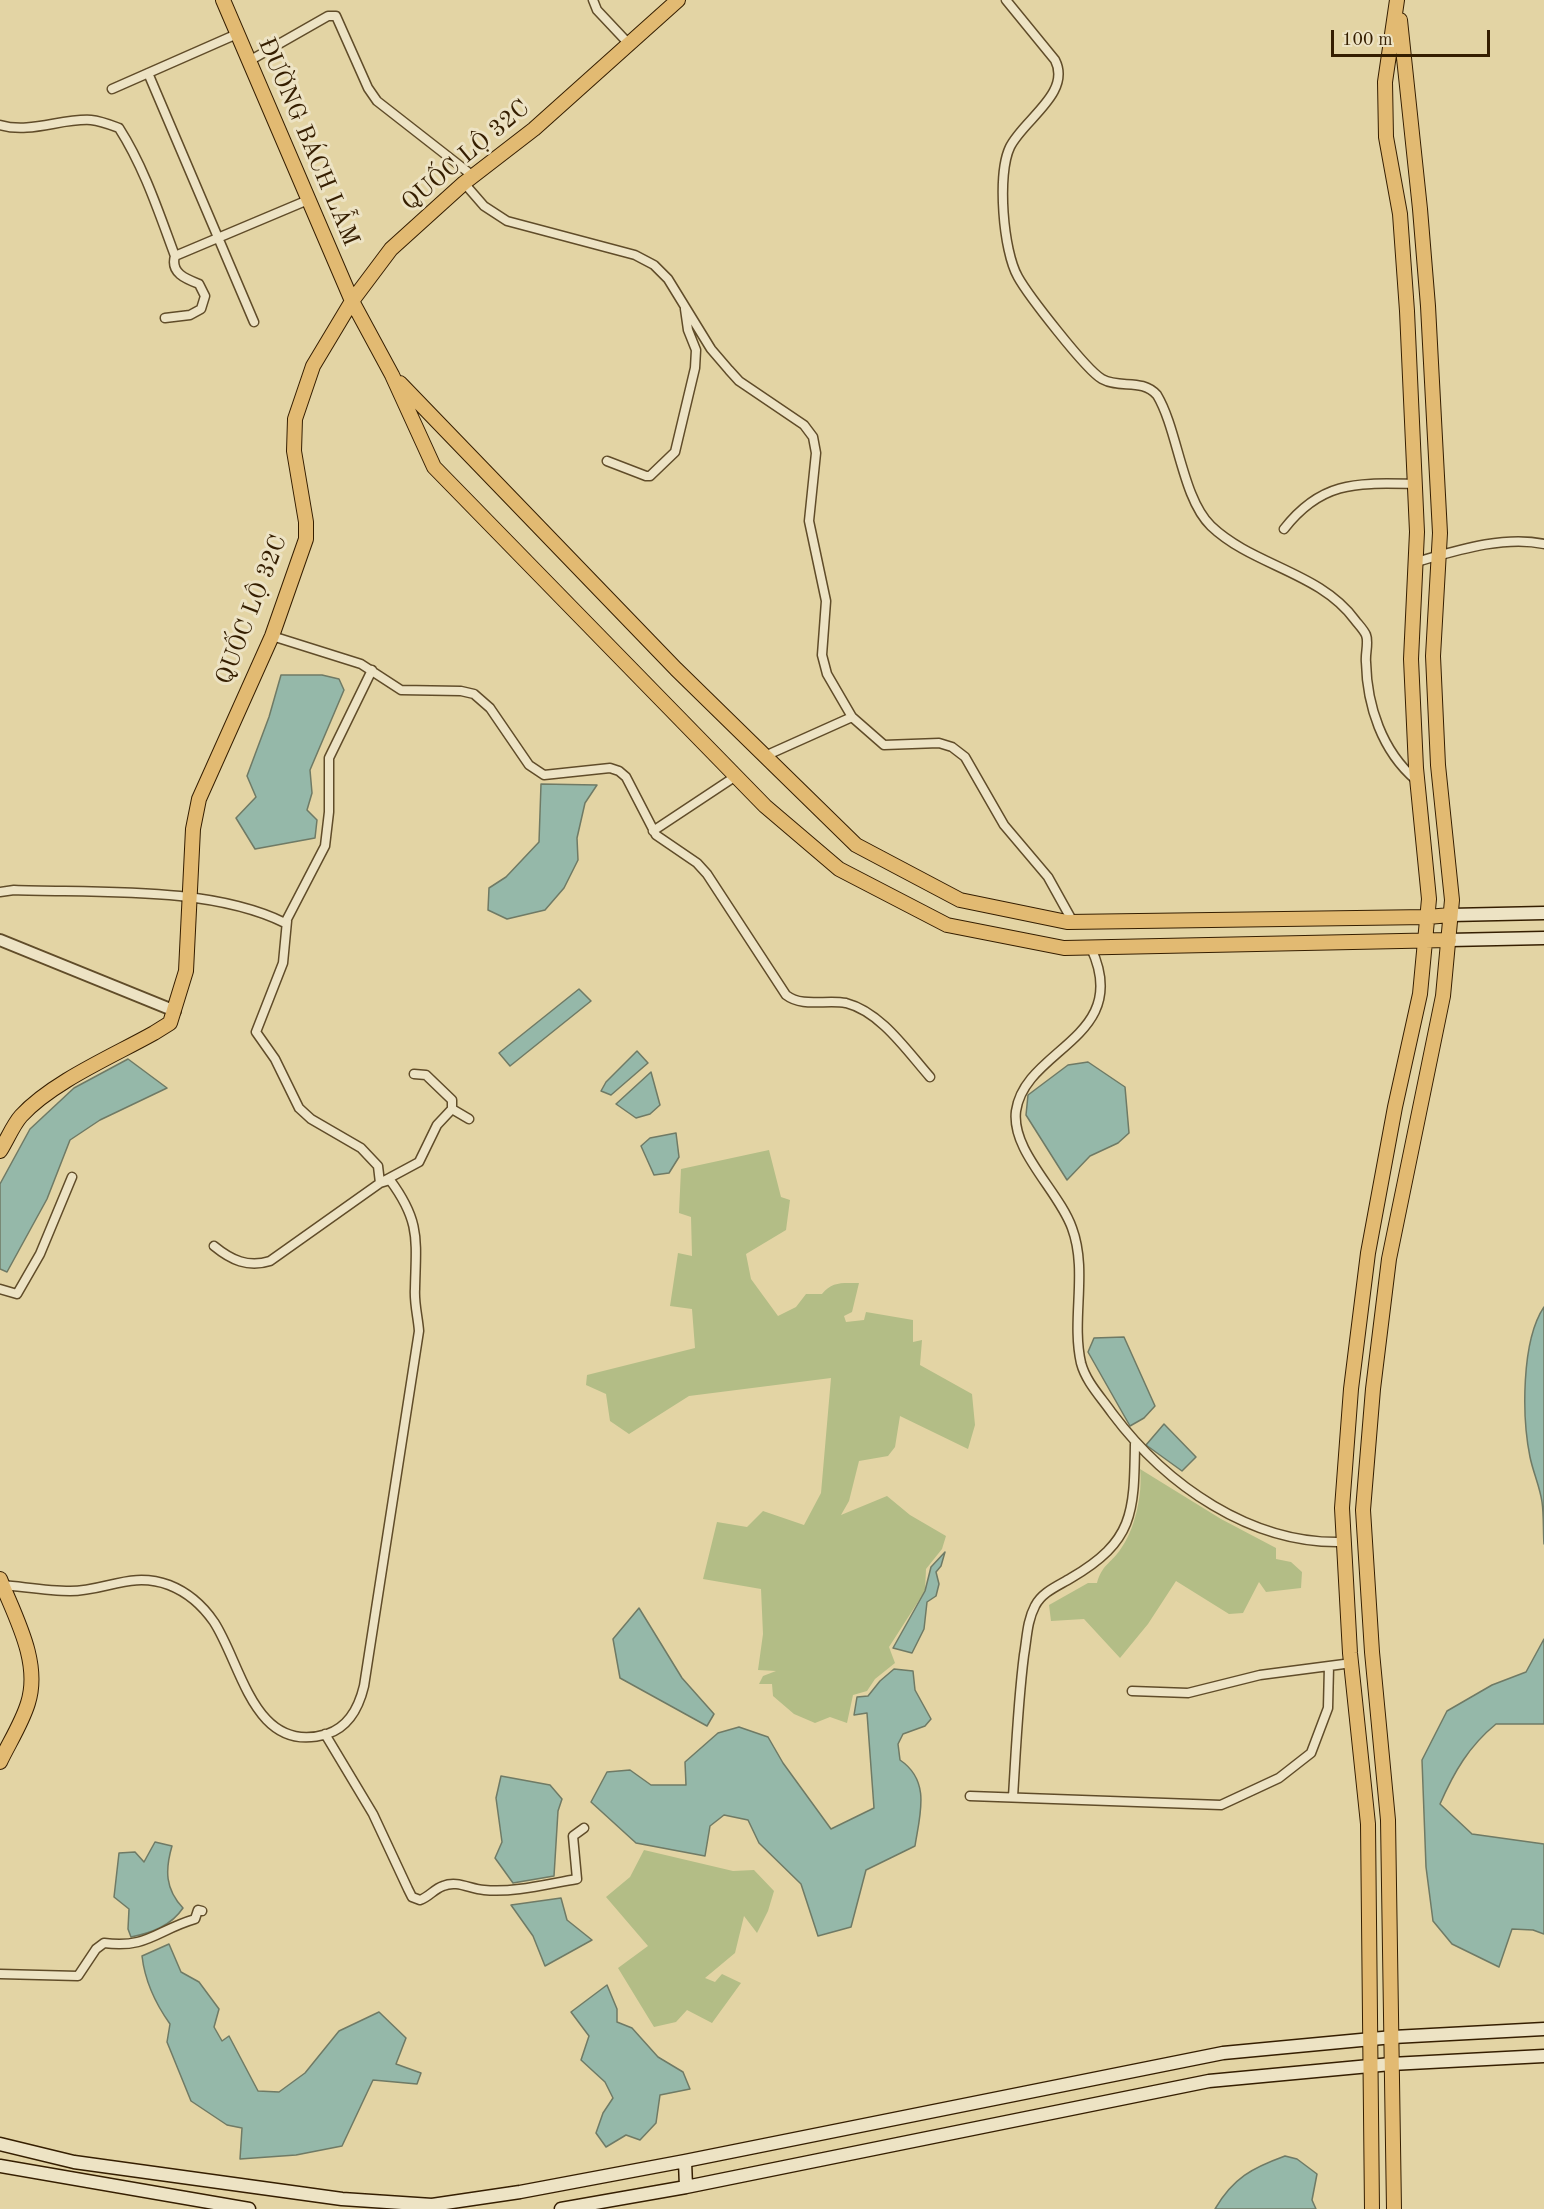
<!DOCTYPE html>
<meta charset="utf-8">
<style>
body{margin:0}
#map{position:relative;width:1544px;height:2209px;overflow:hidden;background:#e3d4a4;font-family:"Old Standard TT",serif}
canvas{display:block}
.scale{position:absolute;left:1331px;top:30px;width:159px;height:27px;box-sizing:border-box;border:3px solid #351e00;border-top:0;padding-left:8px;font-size:18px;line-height:21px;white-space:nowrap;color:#351e00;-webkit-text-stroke:4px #ede3c4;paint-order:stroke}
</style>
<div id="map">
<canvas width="1544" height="2209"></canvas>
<div class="scale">100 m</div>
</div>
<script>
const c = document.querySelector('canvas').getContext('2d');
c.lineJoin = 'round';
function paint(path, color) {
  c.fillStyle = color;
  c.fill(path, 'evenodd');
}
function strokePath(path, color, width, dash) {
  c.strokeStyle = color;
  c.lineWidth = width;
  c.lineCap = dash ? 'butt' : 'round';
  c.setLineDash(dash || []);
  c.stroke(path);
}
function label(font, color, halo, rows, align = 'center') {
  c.font = font + ' "Old Standard TT",serif';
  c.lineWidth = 6;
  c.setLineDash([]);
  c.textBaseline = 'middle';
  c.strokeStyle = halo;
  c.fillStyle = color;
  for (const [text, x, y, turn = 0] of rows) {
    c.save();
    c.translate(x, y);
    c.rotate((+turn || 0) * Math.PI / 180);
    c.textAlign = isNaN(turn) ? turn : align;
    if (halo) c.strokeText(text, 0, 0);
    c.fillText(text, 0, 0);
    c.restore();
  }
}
const green = new Path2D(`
 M769,1150l12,47 9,3 -4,30 -40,24 5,25 27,37 18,-9 10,-13h16c10,-13 21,-11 37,-11l-7,29 -8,4 2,6 18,-2 2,-8 47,8v22l9,-2 -2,25 52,29 3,31 -7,24 -68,-33 -5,31 -7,9 -29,5 -10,40 -8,14 46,-19 23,19 36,21 -4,13 -16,20 -1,22 -36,56 6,16 -20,16 -8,12 -14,4 -6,28 -17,-6 -15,6 -21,-9 -21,-18 -1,-12h-13l4,-8 13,-5 -18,-1 5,-36 -2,-45 -58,-10 14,-57 30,5 16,-16 41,14 17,-32 10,-115 -142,18 -60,38 -19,-13 -4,-27 -20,-9 1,-10 108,-27 -3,-39 -22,-3 8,-53 14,3 -1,-39 -12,-4 2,-44z
 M1140,1469l81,50 55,29v11l15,3 11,10 -1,16 -35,4 -7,-10 -16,31 -14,1 -53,-33 -28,43 -28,34 -36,-39 -33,2 -2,-16 39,-22h9c5,-18 13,-19 23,-33 15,-20 23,-56 20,-81z
 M644,1850l89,21 21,-1 20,21 -6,20 -11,22 -13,-17 -9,37 -30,25 10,4 7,-8 19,9 -29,40 -25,-13 -11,12 -22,5 -36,-59 30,-22 -42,-49 24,-20z`);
const water = new Path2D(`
 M281,675h41l17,4 5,11 -34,80 2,23 -5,17 10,10 -2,18 -60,11 -19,-31 20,-21 -9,-21 22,-59z
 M541,784l56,1 -12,18 -8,35 1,22 -14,28 -19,22 -38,9 -19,-9 1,-22 17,-11 33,-35z
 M579,989l12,12 -81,65 -11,-13z
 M637,1051l11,12 -37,32 -10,-4 5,-9z
 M128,1059l39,29 -67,32 -30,20 -23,59 -40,73 -7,-3v-85l30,-55 44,-41z
 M1088,1062l37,25 4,46 -11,10 -28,13 -23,24 -41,-65 2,-20 40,-30z
 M651,1072l9,33 -10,9 -14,4 -20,-14z
 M676,1133l3,24 -10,16 -15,2 -13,-29 9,-8z
 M1544,1307v237c-1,-14 0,-28 -2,-42 -2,-15 -9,-30 -12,-45 -8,-39 -9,-116 14,-150z
 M1124,1337l31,69 -11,12 -14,8 -42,-74 6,-14z
 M1164,1424l32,33 -14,14 -36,-26z
 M945,1552l-4,14 -5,6 3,12 -3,12 -9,6 -3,27 -12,24 -19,-5 32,-57 6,-24z
 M639,1608l43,70 32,36 -7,12 -87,-48 -7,-39z
 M1544,1639v85h-48c-27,22 -42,48 -56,80l32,30 72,10v90l-11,-4 -21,-1 -13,38 -47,-23 -19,-23 -7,-54 -4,-107 25,-49 45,-26 34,-13z
 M894,1669l19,2 2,19 16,29 -6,7 -22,8 -5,10 2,16c31,21 20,54 15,86l-49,24 -15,57 -33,9 -17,-52 -42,-41 -11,-23 -24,-5 -14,11 -5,30 -69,-13 -45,-41 16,-30 23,-2 21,15h35l-1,-23 33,-29 21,-6 29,10 15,26 48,66 43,-21 -7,-95 -13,2 3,-18 11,-1 12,-15z
 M501,1776l49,9 12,14 -4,12 -4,65 -41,7 -18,-25 7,-16 -6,-44z
 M155,1842l17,4c-7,24 -7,43 11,62 -12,18 -32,25 -52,29l-3,-8 1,-20 -15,-12 5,-44 16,-1 9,10z
 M561,1898l6,22 25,20 -47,26 -12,-30 -22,-31z
 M169,1944l12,28 18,10 20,27 -5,18 8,14 7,-5 29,55 21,1 26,-19 34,-42 40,-19 27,26 -10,26 25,9 -4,11 -44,-4 -31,66 -46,9 -56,4 2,-31 -15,-3 -36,-24 -24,-59 3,-18c-15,-21 -25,-42 -28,-68z
 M607,1985l10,24v13l15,6 26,29 25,15 7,17 -30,6 -4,28 -16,17 -14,-5 -20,12 -10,-14 7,-20 10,-15 -8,-16 -24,-22 8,-24 -18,-24z
 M1285,2156l12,3 20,15 -5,26 4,9h-101c18,-31 37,-41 70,-53z`);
const minor = new Path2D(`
 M593,0l4,10 32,34
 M1006,0l49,60c17,33 -32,60 -45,87 -13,27 -7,104 8,130 10,18 68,93 84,102 18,10 40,-1 55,16 21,35 25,103 54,131 42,40 109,46 144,94 3,4 9,10 11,15 3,7 -1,19 0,27 1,44 16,89 50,118
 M249,61l79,-45h8l32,72 9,13 96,75
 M148,73l106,249
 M112,89l125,-55
 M0,125c30,9 62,-7 91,-5 10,1 20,5 28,8 25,39 40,85 56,128 -5,17 11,23 24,28l6,12 -4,13 -11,6 -25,3
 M464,183l20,23 23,15 128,34 19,10 14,14 43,70 18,21 10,11 65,44 9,12 3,16 -7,68 17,80 -4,54 5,19 25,43 32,28 55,-2 13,4 13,10 39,68 44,52 25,45
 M175,256l133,-56
 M607,461l39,15h4l25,-24 20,-84 1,-18 -8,-20 -3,-21
 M1284,529c38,-49 74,-46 131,-45
 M1416,562c39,-11 88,-27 128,-18
 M272,636l89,28 40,26 60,1 13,3 16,14 39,57 15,10 66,-7 9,3 7,6 30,58 41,28 10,11 79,121c17,13 40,4 60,8 35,9 61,48 84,74
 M765,756l87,-39
 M653,831l83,-55
 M0,892l14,-2c84,3 196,-4 271,33l2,-2 -4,42 -27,69 19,27 24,49 12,11 50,29 17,18 2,17 10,-3c31,42 26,60 25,109 -1,14 3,28 4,42l-55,355c-5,21 -15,41 -37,48 -73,22 -85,-69 -113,-112 -11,-16 -27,-30 -45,-37 -38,-14 -63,6 -99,6 -22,0 -45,-4 -67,-6
 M285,923l40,-77 4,-34v-54l43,-88
 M1091,948c42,90 -66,100 -75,163 -5,40 43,80 56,117 16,43 -1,91 9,135 5,19 20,34 31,50 54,72 139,132 232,129
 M452,1109l17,10
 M214,1246c17,14 34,22 56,15l110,-78 39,-21 18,-37 15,-16v-9l-26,-25 -12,-1
 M0,1289l17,5 23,-40 32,-77
 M1132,1691l56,2 72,-18 92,-12
 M325,1734l48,80 35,75 4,8 8,3c9,-3 14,-11 23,-14 14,-6 27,3 41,4 30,3 63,-6 93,-11l-4,-43 11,-8
 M970,1796l251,9 58,-27 32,-25 17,-45 1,-42
 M1013,1797c3,-48 5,-95 11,-142 3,-17 3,-34 11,-49 7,-14 23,-20 36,-28 63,-37 63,-65 64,-134
 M0,1974l78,2 18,-27 8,-6c43,6 53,-13 91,-24l3,-9 4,1`);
const tertiary = new Path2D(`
 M0,940l175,71`);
const secondary = new Path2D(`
 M1450,915l94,-2
 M1449,940l95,-2
 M0,2144l74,18 268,37 90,6 88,-13 165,-31 538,-108 170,-16 151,-8
 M685,2161l1,26
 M0,2166l249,43
 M561,2209l125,-22 523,-106 182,-17 153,-8`);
const primary = new Path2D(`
 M223,0l129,301 40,74 42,92 331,339 74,63 108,56 117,23 385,-8
 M400,383l276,286 180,176 104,55 107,22 361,-5 22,-2
 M0,1151c7,-11 13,-26 21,-35 31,-34 92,-60 133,-83l16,-10 16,-52 7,-142 6,-30 73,-163 34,-97v-17l-12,-71 1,-32 18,-53 39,-65 39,-52 73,-66 70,-54 144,-129
 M0,1579c15,38 41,83 28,124 -6,20 -19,40 -28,59
 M1372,2209l-4,-385 -18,-171 -8,-145 9,-119 17,-136 27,-146 25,-113 9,-95 -13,-131 -5,-109 6,-127 -10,-221 -7,-97 -14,-77 -1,-55 12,-82
 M1394,2209l-6,-389 -16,-168 -9,-142 10,-121 16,-130 54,-263 9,-96 -14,-135 -5,-109 7,-123 -12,-227 -8,-97 -20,-189`);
const streetNames = [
 ["ĐƯỜNG BÁCH LẪM",308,142,67],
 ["QUỐC LỘ 32C",466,156,-40],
 ["QUỐC LỘ 32C",252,610,-69]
];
paint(green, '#b3bd86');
paint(water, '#95b8a9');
strokePath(water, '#6f7a65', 1.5);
strokePath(minor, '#604c29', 11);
strokePath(tertiary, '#604c29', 14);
strokePath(secondary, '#351e00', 15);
strokePath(primary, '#351e00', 16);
strokePath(minor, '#ede3c4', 8);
strokePath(tertiary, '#ede3c4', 10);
strokePath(secondary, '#ede3c4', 12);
strokePath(primary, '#e2ba72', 14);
label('24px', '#351e00', '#ede3c4', streetNames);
</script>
